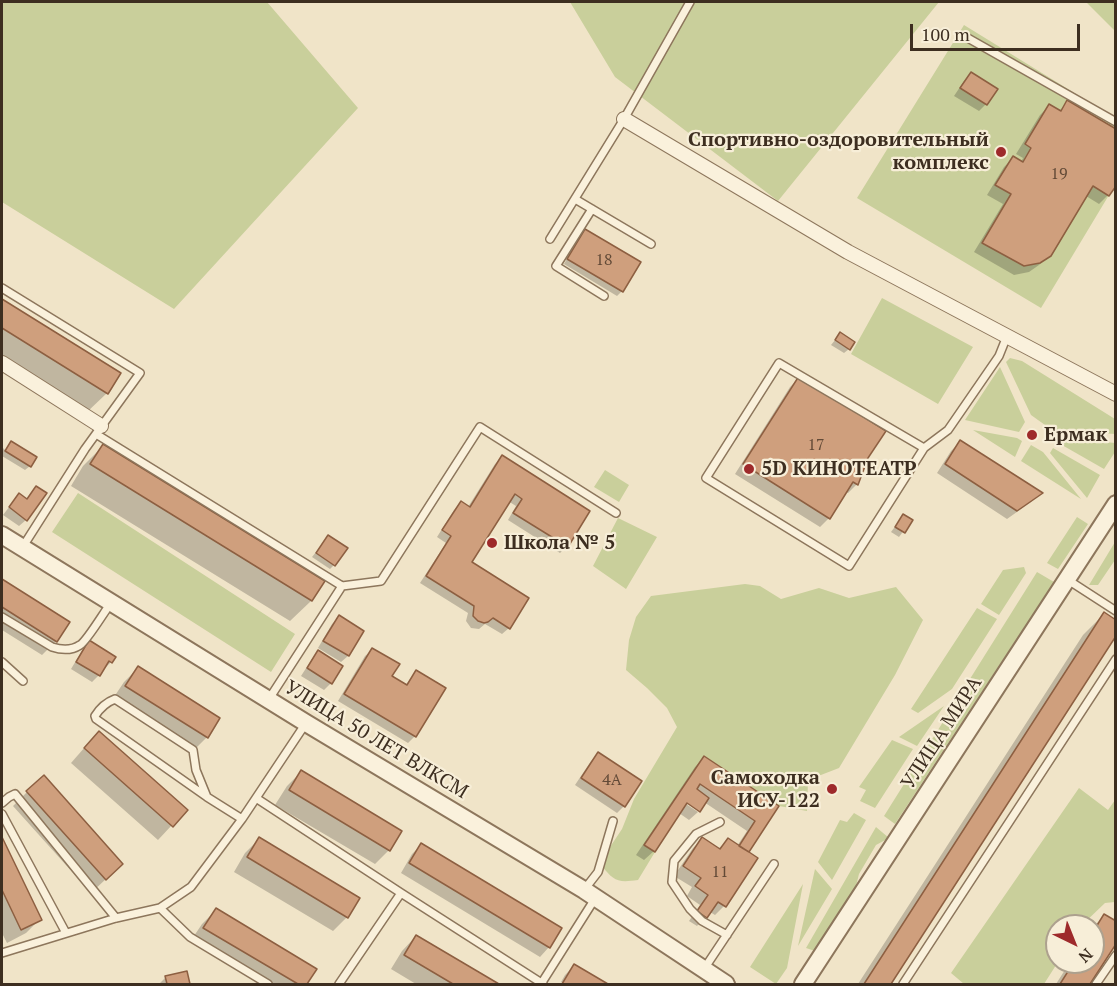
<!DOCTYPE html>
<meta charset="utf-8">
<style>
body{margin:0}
#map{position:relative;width:1117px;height:986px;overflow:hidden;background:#f0e4c8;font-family:"PT Serif",serif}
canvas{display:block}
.frame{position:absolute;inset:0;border:3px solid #3d2e20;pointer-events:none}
.north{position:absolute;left:1045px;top:914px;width:60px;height:60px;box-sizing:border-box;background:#f7eed8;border:2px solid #ada18e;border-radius:50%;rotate:137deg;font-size:16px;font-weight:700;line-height:24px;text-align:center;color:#3d2e20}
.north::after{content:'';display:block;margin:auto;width:21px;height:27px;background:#9e2a2b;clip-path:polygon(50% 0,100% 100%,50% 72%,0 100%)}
.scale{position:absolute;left:910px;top:24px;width:170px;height:27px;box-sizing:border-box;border:3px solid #3d2e20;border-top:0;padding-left:8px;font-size:18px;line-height:21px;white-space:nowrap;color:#3d2e20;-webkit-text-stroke:4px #f7eed8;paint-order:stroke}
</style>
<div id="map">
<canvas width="1117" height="986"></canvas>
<div class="frame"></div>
<div class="north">N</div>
<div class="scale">100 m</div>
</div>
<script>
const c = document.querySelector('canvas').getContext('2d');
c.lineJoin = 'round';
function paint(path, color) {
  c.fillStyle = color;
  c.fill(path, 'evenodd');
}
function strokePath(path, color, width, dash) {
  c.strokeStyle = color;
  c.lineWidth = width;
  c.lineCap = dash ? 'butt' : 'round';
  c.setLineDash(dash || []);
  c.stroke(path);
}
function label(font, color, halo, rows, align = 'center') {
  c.font = font + ' "PT Serif",serif';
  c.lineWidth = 4.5;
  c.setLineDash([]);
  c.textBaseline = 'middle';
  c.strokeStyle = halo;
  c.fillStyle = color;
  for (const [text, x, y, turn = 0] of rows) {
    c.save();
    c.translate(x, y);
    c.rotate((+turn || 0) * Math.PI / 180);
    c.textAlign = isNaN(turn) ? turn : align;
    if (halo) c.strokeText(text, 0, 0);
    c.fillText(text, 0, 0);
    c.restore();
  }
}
const green = new Path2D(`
 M2,2h265l91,106 -184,201 -172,-107z
 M570,2h369l-161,199 -163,-124z
 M1086,2h29v29z
 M964,25l151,93v67l-74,123 -184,-110z
 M882,298l91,49 -35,57 -87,-50z
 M1010,358l12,3 93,58v15l-63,-4 -21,-15 -25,-53z
 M1000,367l25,55 -6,10 -54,-12z
 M973,430l44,8 5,3 -7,16z
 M1057,437l58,6v9l-11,17 -49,-28z
 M1031,445l12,7 38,47 -60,-38z
 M1053,448l47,27 -13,23 -37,-45z
 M605,470l24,15 -10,17 -25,-15z
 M78,493l217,141 -24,38 -219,-140z
 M1077,517l11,7 -30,45 -11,-6z
 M618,518l39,19 -31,52 -33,-23z
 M1115,542v18l-17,25h-9z
 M1024,567l2,6 -27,42 -18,-11 22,-34z
 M1037,572l17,10 -159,242 -11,-8z
 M745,584l15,2 21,13 38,-11 30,10 47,-11 27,33 -28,55 -56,93 -31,12 -1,31 -28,-5 -75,-50 -59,89 10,7 -17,28c-21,3 -24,1 -37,-15l9,-18 12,-18 12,-30 43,-72 -10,-19 -20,-20 -21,-18 3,-30 7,-23 15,-21z
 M977,608l20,11 -45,70 -34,24 -7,-4z
 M944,706l-27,40 -18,-9z
 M892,740l21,9 -38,59 -15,-7 6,-11 -7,-3z
 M1079,788l29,22 7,-10v102l-10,1 -24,23h-24v36h1l-14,22h-80l-13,-11z
 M854,813l12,7 -34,60 -14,-18 22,-42 7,2z
 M876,827l13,11 -13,7 -17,29 -3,12 -41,65 -9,-3z
 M815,869l17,20 -34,57z
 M803,884l-16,84 -11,16 -26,-17z`);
const shadow = new Path2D(`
 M971,74l25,15 -10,15 -7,7 -25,-15 10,-15z
 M1068,102l40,93 -9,9 -13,-8 -37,59 -10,10 -10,7 -15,3 -40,-23 29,-48 -16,-9 17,-28 9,-9 8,4 2,-4 -7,-4 24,-39 9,-9 10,5z
 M585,231l54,32 -17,28 -5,5 -53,-32 17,-29z
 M2,301l116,72 -11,20 -21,20 -84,-52z
 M840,334l9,15 -5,4 -13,-8z
 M799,378l68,80 -10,26 -9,9 -3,-1 -16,26 -9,9 -85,-53 55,-87z
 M960,442l80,51 -9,9 -24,17 -70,-46 14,-22z
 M11,443l19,23 -5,4 -23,-14v-9l3,3z
 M103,446l220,135 -12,20 -21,20 -219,-135 12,-20z
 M502,457l65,89 -7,7 -52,-33 8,-14 -8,-5 -38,61 39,66 -7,6 -17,-10 -6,5 -8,-1 -5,-7 2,-8 -48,-30 26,-40 -9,-6 17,-27 7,-7 7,4 27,-43z
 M36,488l-10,32 -7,6 -16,-11 10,-13 13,-2z
 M903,516l8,5 -12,16 -8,-5z
 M328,537l6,28 -4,4 -18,-12z
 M2,581l66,42 -12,18 -14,14 -40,-25z
 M1104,614l12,19 -227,351h-31l225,-349z
 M339,617l23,14 -14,25 -7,6 -23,-14 14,-24z
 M90,642l21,20 -7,7 -1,-1 -4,7 -7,7 -21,-13 12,-20z
 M372,650l18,27 15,9 5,-7 6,-7 -1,64 -7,7 -70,-42 27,-45z
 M319,652l12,31 -7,7 -23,-14 11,-17z
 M138,668l69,69 -14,14 -81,-51 12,-18z
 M85,747l101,63 -28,30 -87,-77z
 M598,754l26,52 -7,7 -42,-28 16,-24z
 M704,758l73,49 -30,45 9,7 -32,47 -9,9 -5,-3 -13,14 -8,-5 11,-16 -13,-9 5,-9 -18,-11 19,-28 9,-9 16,10 10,-9 9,6 10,-15 -43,-29 -22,-4 -2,2 18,12 -9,8 -10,-7 -25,38 -10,9 -8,-5 59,-88z
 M301,772l88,78 -14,14 -100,-59 12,-19z
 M27,792l80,86 -16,15 -78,-87z
 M259,839l88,78 -14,14 -99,-59 11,-19z
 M2,841l38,78 -14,14 -19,10 -5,-10z
 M421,845l139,84 -11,18 -9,10 -139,-84 11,-19z
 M216,910l99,59 -9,15h-46l-70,-42 12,-18z
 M1105,915l11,26 -28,43h-32l14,-22h23v-35z
 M416,936l80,48h-80l-25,-15 11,-18z
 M574,966l31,18h-40l-4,-2 4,-7z
 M186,973l2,11h-29l7,-7z`);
const building = new Path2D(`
 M971,72l27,17 -11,16 -27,-17z
 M1067,100l49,29v57l-7,10 -16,-10 -42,70 -11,7 -16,3 -42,-23 29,-49 -16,-9 18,-29 10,6 8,-14 -6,-4 24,-40 12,7z
 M585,229l56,33 -18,30 -56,-33z
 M2,299l119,74 -13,21 -106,-66z
 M840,332l15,10 -5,8 -15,-10z
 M799,376l87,55 -18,27 -10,27 -5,-3 -23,37 -87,-55z
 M960,440l83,53 -26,18 -72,-47z
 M11,441l26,16 -6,10 -26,-16z
 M103,444l222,137 -13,20 -222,-137z
 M502,455l88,56 -22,36 -55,-34 9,-14 -7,-5 -43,68 57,36 -19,31 -17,-11 -5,4 -4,1 -6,-2 -5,-5 1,-10 -48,-30 25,-40 -9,-6 19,-29 9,6z
 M36,486l11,7 -20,28 -18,-14 10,-14 8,6z
 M903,514l10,6 -8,13 -10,-6z
 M328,535l20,13 -13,18 -19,-13z
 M2,579l68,43 -13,20 -55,-35z
 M1104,612l12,8v16l-225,348h-27z
 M339,615l25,16 -15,25 -26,-15z
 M89,640l27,17 -4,6 -3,-2 -9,15 -24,-14z
 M372,648l28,16 -8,12 15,9 9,-15 30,18 -30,49 -72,-43z
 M318,650l25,16 -11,18 -25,-16z
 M138,666l82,52 -12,20 -83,-52z
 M99,731l89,79 -15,17 -89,-79z
 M598,752l44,29 -17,26 -44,-29z
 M704,756l75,50 -30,46 -10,-6 16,-25 -55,-37 -3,5 12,9 -9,14 -13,-9 -32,49 -11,-7z
 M301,770l101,61 -12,20 -101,-61z
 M44,775l79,89 -17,16 -80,-89z
 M2,837l40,83 -21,10 -19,-40z
 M259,837l101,61 -12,20 -101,-61z
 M702,837l18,12 8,-11 30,20 -32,49 -8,-5 -11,16 -10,-7 11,-16 -13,-9 6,-8 -18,-12z
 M421,843l141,85 -12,20 -141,-85z
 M216,908l101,61 -10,15h-9l-95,-56z
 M1104,914l12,7v23l-26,40h-30l14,-22h19v-30z
 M416,935l83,49h-46l-49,-29z
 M574,964l34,20h-46z
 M187,971l3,13h-23l-2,-8z`);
const service = new Path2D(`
 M966,37l150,85
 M575,199l76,45
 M592,209l-36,57 48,30
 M550,239l74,-120 66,-117
 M2,288l138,85 -55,76 -63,99
 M96,434l246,152 -73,113
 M924,448l-145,-85 -73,115 143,88 75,-118 24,-18 51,-74 8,-20
 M1068,580l48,31
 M342,586l39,-5 99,-154 136,86
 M2,617l50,30c9,3 19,4 28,-2 7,-4 24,-33 31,-42
 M2,662l21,19
 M207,797l-111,-78 -1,-3c5,-8 12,-14 20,-17l78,51 3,20 11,27 35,22
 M256,798l145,95 142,91
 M2,803l7,-6 6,-3 101,124
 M2,814l64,119
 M720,822l-24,12 -22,27 -2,21 18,27 12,12 25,14
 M584,890l14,-18 15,-51
 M160,908l30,29 78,47
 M2,953l114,-35 44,-10 31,-21 51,-68 64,-96
 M704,969l70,-105
 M339,984l62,-91
 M541,984l55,-87
 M903,984l213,-325
 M1096,984l20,-29`);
const minor = new Path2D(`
 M624,119l224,133 268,142
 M2,363l99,63`);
const tertiary = new Path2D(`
 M2,535l304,188 278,167 142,94
 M803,984l313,-480`);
const markers = [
 [1001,152,6,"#9e2a2b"],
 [1032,435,6,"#9e2a2b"],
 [749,469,6,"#9e2a2b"],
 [492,543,6,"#9e2a2b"],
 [832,789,6,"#9e2a2b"]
];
const numberNames = [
 ["19",1059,174],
 ["18",604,260],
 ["17",816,445],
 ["4А",612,780],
 ["11",720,872]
];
const poiNames = [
 ["Спортивно-оздоровительный",989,140,"right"],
 ["комплекс",989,163,"right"],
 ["Ермак",1044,435],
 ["5D КИНОТЕАТР",761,469],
 ["Школа № 5",504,543],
 ["Самоходка",820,778,"right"],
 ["ИСУ-122",820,801,"right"]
];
const streetNames = [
 ["УЛИЦА МИРА",942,733,-57],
 ["УЛИЦА 50 ЛЕТ ВЛКСМ",376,740,31]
];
paint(green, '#c9cf9b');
paint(shadow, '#0003');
paint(building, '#cf9f7d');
strokePath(building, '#8d5f41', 1.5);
strokePath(service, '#8d765c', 10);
strokePath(minor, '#8d765c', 16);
strokePath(tertiary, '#8d765c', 20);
strokePath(service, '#faf1dc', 7);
strokePath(minor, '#faf1dc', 14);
strokePath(tertiary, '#faf1dc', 16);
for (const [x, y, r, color] of markers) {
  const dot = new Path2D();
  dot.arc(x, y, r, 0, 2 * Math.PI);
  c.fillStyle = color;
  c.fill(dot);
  strokePath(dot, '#f7eed8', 2);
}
label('16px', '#624a37', null, numberNames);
label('bold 20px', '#3d2e20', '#f7eed8', poiNames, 'left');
label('20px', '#3d2e20', '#f7eed8', streetNames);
</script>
